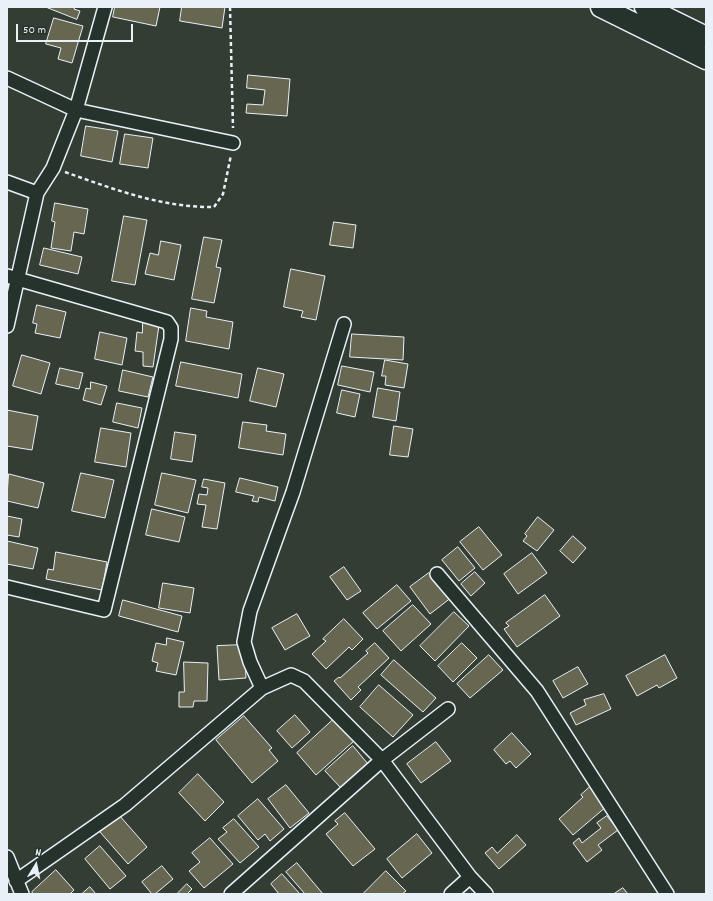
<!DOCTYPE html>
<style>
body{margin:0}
#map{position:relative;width:713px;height:901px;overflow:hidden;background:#333d34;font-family:Dekko,sans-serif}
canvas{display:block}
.frame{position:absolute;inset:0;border:8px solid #e8f1f8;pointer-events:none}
.north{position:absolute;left:16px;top:845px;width:40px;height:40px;-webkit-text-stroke:3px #26332d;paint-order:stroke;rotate:10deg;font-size:11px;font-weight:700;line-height:16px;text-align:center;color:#e8f1f8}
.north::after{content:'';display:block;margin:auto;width:14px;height:18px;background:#e8f1f8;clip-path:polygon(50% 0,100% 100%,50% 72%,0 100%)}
.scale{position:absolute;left:16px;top:24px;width:117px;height:18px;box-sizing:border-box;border:2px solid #e8f1f8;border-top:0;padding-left:5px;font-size:12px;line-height:14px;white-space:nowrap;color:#e8f1f8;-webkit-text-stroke:3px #26332d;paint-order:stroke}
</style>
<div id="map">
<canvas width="713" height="901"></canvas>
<div class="frame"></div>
<div class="north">N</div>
<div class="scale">50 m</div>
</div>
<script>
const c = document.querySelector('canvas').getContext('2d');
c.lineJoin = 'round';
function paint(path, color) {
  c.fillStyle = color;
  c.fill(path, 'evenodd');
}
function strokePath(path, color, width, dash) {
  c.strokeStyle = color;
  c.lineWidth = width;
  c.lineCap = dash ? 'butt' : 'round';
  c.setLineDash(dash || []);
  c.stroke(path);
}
const building = new Path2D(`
 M46,7h29l-1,2 6,2 -3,8z
 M115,7h45l-4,19 -43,-9z
 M182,7h43l-3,21 -42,-7z
 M54,18l29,8 -11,37 -14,-4 3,-11 -15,-4z
 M248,75l42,4 -3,37 -41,-3 1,-9 16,1 2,-15 -18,-2z
 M86,126l32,5 -6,31 -31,-6z
 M125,134l28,4 -5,30 -28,-4z
 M55,203l33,6 -4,25 -10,-2 -3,19 -20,-3 4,-26 -3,-1z
 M124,216l23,4 -12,65 -23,-4z
 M334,222l22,3 -3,23 -23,-3z
 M204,237l18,3 -6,27 5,1 -7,35 -22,-4z
 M161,241l20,4 -7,35 -29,-6 5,-21 8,2z
 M44,248l38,9 -4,17 -38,-9z
 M291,269l34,7 -9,44 -15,-3 2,-6 -19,-4z
 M37,305l29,7 -6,26 -25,-5 2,-9 -4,-1z
 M191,308l16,3 -1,6 27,5 -4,27 -43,-8z
 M143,322l16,3 -6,42 -10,-1v-14l-8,-1 2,-19 5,1z
 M100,332l27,6 -5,27 -27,-6z
 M352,334l52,3 -1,23 -53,-3z
 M22,355l28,8 -9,31 -28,-8z
 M385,360l23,4 -4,24 -19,-3 1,-9h-4z
 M181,362l61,12 -4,24 -62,-12z
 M342,366l32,6 -4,20 -32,-7z
 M60,368l23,5 -4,16 -23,-5z
 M258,368l26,6 -8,33 -26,-6z
 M123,370l30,7 -5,20 -29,-6z
 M91,382l16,4 -6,19 -18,-5 3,-12 4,1z
 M378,388l22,4 -4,29 -23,-4z
 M342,390l18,4 -5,23 -18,-4z
 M117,403l25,5 -4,20 -25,-6z
 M7,410l31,6 -6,34 -25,-4z
 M243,422l24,3 -1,6 20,3 -3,21 -44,-7z
 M394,426l19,3 -5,28 -18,-2z
 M101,428l30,5 -5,34 -31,-5z
 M175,432l21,3 -4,27 -21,-3z
 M81,473l33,7 -9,38 -33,-7z
 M162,473l34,7 -8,33 -33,-8z
 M9,474l35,9 -6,25 -31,-7z
 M240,478l38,9 -3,14 -16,-4 -1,5 -6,-1 2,-5 -18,-4z
 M204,479l21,4 -8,46 -15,-2 4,-22 -9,-1 2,-10 8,1 1,-7 -6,-1z
 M152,509l33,8 -6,25 -33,-7z
 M7,516l15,3 -3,18 -12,-2z
 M538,517l16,13 -17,21 -14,-10 4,-5 -2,-2z
 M479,527l23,28 -19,15 -23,-28z
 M573,536l13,12 -13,15 -13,-12z
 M7,541l31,7 -5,21 -26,-5z
 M458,547l17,21 -16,13 -17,-21z
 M56,552l51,10 -5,28 -56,-11 2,-10 5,1z
 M532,553l15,20 -29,21 -14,-20z
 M344,567l17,24 -14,9 -17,-23z
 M475,572l10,11 -14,13 -10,-12z
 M429,573l16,20 2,-2 5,6 -22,17 -20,-27z
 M163,583l31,5 -4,25 -31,-5z
 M397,585l14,16 -34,28 -14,-16z
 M545,595l15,21 -43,31 -13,-18 5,-3 -3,-3z
 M123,600l59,16 -4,16 -59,-16z
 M413,605l18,19 -30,27 -18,-20z
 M454,612l15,14 -34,35 -15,-15z
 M297,614l13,22 -25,14 -13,-22z
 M344,619l19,20 -11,11 -3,-3 -23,22 -14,-15 14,-13 -3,-2z
 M167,638l17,4 -8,33 -20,-4 2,-8 -6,-2 4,-18 10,2z
 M375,643l14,15 -31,29 3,3 -10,10 -17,-19 5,-4 1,1 28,-25 -2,-2z
 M462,643l15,15 -24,24 -15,-16z
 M244,645l2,33 -27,2 -2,-34z
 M489,655l14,15 -33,28 -13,-14z
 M665,655l12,23 -18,10 -2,-3 -20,11 -11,-20z
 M394,660l42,38 -13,14 -42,-37z
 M184,662l24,1 -1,38h-13l-1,6h-14v-15h5z
 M578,667l10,17 -25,14 -10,-17z
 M379,685l34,30 -20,22 -33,-30z
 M604,694l7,15 -35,16 -6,-12 16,-8 -2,-5z
 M295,715l15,17 -18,16 -15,-17z
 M244,716l28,32 -3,2 9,11 -26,22 -36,-43z
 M334,719l20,22 -38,34 -19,-22z
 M512,733l19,21 -15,14 -6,-7 -4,3 -12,-14z
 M436,742l15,19 -30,22 -14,-19z
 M353,746l15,18 -27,24 -16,-17z
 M198,774l26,28 -19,19 -26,-28z
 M286,785l23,28 -19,15 -22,-29z
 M590,787l17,19 -34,29 -14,-16 24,-22 -2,-2z
 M258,799l26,30 -14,12 -5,-7 -7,6 -20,-24z
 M345,813l30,36 -22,17 -27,-32 12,-10 -3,-3z
 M119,815l28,32 -19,17 -28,-32z
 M607,816l11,14 -20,15 4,5 -15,12 -14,-19 6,-5 3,5 19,-15 -4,-5z
 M234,819l25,28 -19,16 -22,-24 9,-7 -4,-4z
 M417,834l15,19 -30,25 -15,-19z
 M517,835l9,10 -27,24 -14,-16 7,-6 5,6z
 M210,838l23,26 -29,24 -15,-17 11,-9 -8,-9z
 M100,846l26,30 -16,13 -25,-30z
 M297,863l26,31h-18l-19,-22z
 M162,866l11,13 -18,15h-3l-10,-12z
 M56,870l18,20 -4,4h-37l-1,-2z
 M386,871l20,20 -4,3h-39z
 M282,874l18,20h-21l-8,-10z
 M187,884l5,5 -4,4 2,1h-13z
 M90,887l6,7h-14z
 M623,888l5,6h-14z`);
const path = new Path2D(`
 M230,7l3,121
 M65,172c48,17 98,36 149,35l9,-13 8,-39`);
const minor = new Path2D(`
 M7,78l69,32 157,33
 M7,182l30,11
 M7,276l160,46 4,6v11l-67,271 -97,-23
 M7,326l30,-133 16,-25 23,-58 29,-103
 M437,574l100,117 130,203
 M262,688l-12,-26 -6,-20 6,-31 43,-119 51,-168
 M7,857l15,37
 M16,881l109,-76 137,-117 29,-13 13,6 78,79 88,117 16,17
 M231,894l151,-134 66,-51
 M451,894l19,-17`);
const primary = new Path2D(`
 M601,7l105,52
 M645,7l61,30`);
paint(building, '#676651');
strokePath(building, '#e8f1f8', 1);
strokePath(minor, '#e8f1f8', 16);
strokePath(primary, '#e8f1f8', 23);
strokePath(path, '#e8f1f8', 2.5, [4, 3]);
strokePath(minor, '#26332d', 13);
strokePath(primary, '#26332d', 20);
</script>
